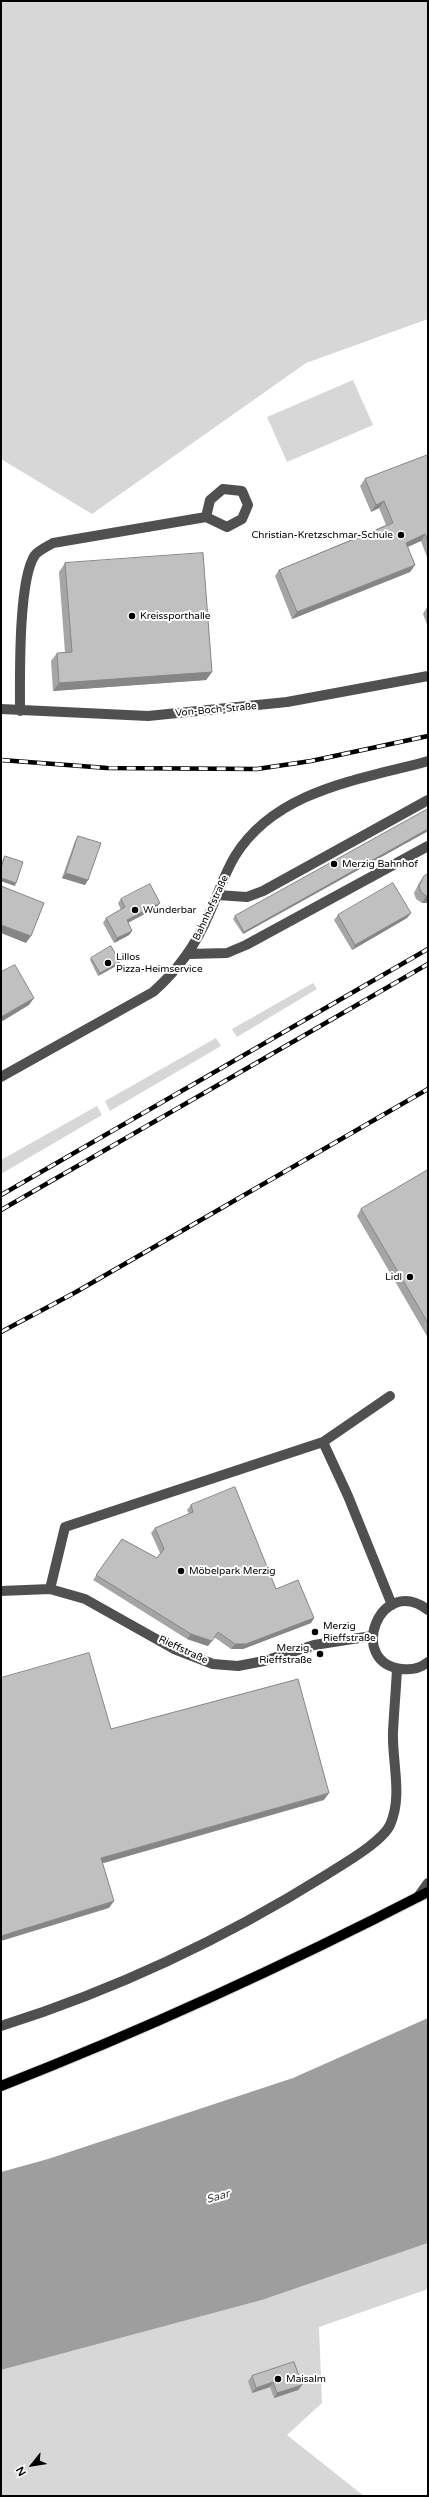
<!DOCTYPE html>
<meta charset="utf-8">
<style>
body{margin:0}
#map{position:relative;width:429px;height:2497px;overflow:hidden;background:#fff;font-family:"Varela Round",sans-serif}
canvas{display:block}
.frame{position:absolute;inset:0;border:2px solid #000;pointer-events:none}
.north{position:absolute;left:12px;top:2445px;width:40px;height:40px;-webkit-text-stroke:3px #fff;paint-order:stroke;rotate:240deg;font-size:11px;font-weight:700;line-height:16px;text-align:center;color:#000}
.north::after{content:'';display:block;margin:auto;width:14px;height:18px;background:#000;clip-path:polygon(50% 0,100% 100%,50% 72%,0 100%)}
</style>
<div id="map">
<canvas width="429" height="2497"></canvas>
<div class="frame"></div>
<div class="north">N</div>
</div>
<script>
const c = document.querySelector('canvas').getContext('2d');
c.lineJoin = 'round';
function paint(path, color) {
  c.fillStyle = color;
  c.fill(path, 'evenodd');
}
function strokePath(path, color, width, dash) {
  c.strokeStyle = color;
  c.lineWidth = width;
  c.lineCap = dash ? 'butt' : 'round';
  c.setLineDash(dash || []);
  c.stroke(path);
}
function label(font, color, halo, rows, align = 'center') {
  c.font = font + ' "Varela Round",sans-serif';
  c.lineWidth = 4;
  c.setLineDash([]);
  c.textBaseline = 'middle';
  c.strokeStyle = halo;
  c.fillStyle = color;
  for (const [text, x, y, turn = 0] of rows) {
    c.save();
    c.translate(x, y);
    c.rotate((+turn || 0) * Math.PI / 180);
    c.textAlign = isNaN(turn) ? turn : align;
    if (halo) c.strokeText(text, 0, 0);
    c.fillText(text, 0, 0);
    c.restore();
  }
}
const green = new Path2D(`
 M1,1h427v318l-122,44 -214,151 -91,-55z
 M353,380l20,45 -86,37 -20,-45z
 M313,983l4,6 -80,48 -5,-8z
 M216,1038l5,8 -111,65 -5,-10z
 M97,1106l5,9 -101,59v-14z
 M428,2243v46l-109,38 3,76 -35,32 77,61h-363v-126l261,-70z`);
const water = new Path2D(`
 M428,2018v225l-166,57 -261,70v-198l47,-13 245,-81z`);
const minor = new Path2D(`
 M1,709l147,7 139,-14 141,-26
 M20,711c0,-32 -2,-132 15,-156 4,-5 13,-9 18,-12l153,-26 21,10 15,-8 6,-14 -6,-14 -19,-2 -13,11 -4,17
 M217,895l30,2 16,-6 165,-91
 M189,954l38,-1 19,-8 182,-99
 M1,1077l152,-85c25,-22 43,-47 56,-78 9,-19 15,-40 26,-58 41,-66 124,-76 193,-95
 M390,1396l-67,46 25,54 44,109
 M50,1589l15,-62 258,-85
 M1,1591l49,-2 35,10 89,50 39,15 25,2 26,-5 50,-16 58,-9
 M428,1610c-48,-37 -82,53 -26,59 9,1 19,-1 26,-7
 M418,1897l10,-14
 M1,2026c117,-37 221,-86 325,-151 17,-11 56,-33 64,-50 13,-29 2,-62 3,-93 1,-21 3,-42 4,-63`);
const major = new Path2D(`
 M1,2086c146,-57 287,-122 427,-194`);
const rail = new Path2D(`
 M1,760l106,8 150,1 54,-8 117,-25
 M1,1195l427,-246
 M1,1210l427,-246
 M1,1332l75,-40 352,-203`);
const wall = new Path2D(`
 M428,455v105l-7,-19 -14,6 8,18 -5,7 -118,47 -17,-43 4,-6 107,-45 -7,-17 -8,4 -11,-26 5,-7z
 M65,563l147,109 -6,8 -153,11 -2,-30 6,-8h8l-6,-81z
 M427,607h1v20l-5,-13z
 M428,809v22l-185,103 -10,-15 2,-3z
 M78,836l10,44 -3,5 -23,-7 13,-37z
 M5,856l10,30 -14,-5v-15l2,-7z
 M424,876l4,27h-6l-6,-4 -2,-6 5,-10z
 M121,899l35,9 -28,15 4,8 -3,4 -15,8 -11,-20 3,-5 15,-8 -3,-7z
 M411,913l-4,5 -55,32 -18,-30 4,-5z
 M91,958l27,7 -20,11 -8,-16z
 M428,1170v168l-71,-122 4,-7z
 M191,1505l85,84 38,29 -3,5 -68,26h-12l-17,-12 -6,9 -21,-7 -94,-59 29,-41 35,19 3,-5 -9,-20 4,-5 34,-14 -2,-4z
 M252,2376l50,9 -4,5 -24,8 -4,-11 -18,6 -4,-12z`);
const shadedWall = new Path2D(`
 M384,501l-5,7 -8,4 5,-7z
 M425,534l-4,7 -20,9 5,-7z
 M415,565l-5,7 -118,47 5,-7z
 M212,672l-6,8 -153,11 6,-8z
 M428,829v2l-185,103 1,-2z
 M66,873l22,7 -3,5 -23,-7z
 M1,878l15,5 -1,3 -14,-5z
 M426,896h2v7h-6z
 M160,903l-4,5 -33,17 4,-5z
 M411,913l-4,5 -55,32 3,-5z
 M1,925l30,11 -5,7 -25,-10z
 M132,931l-3,4 -15,8 3,-5z
 M120,962l-2,3 -20,11 2,-3z
 M34,998l-5,7 -28,17v-5z
 M314,1618l-3,5 -68,26h-12l4,-5z
 M191,1634l21,7 -4,5 -21,-7z
 M329,1793l-5,7 -227,65 4,-7z
 M114,1901l-5,7 -108,33v-5z
 M273,2382l-3,5 -18,6 4,-5z
 M302,2385l-4,5 -24,8 3,-5z`);
const building = new Path2D(`
 M428,455v86l-3,-7 -19,9 9,22 -118,47 -18,-42 114,-47 -9,-22 -8,4 -11,-26z
 M203,553l9,119 -153,11 -2,-30 15,-1 -7,-89z
 M428,809v20l-184,103 -9,-16z
 M78,836l23,7 -13,37 -22,-7z
 M5,856l18,6 -7,21 -15,-5v-9z
 M428,874v22h-2l-5,-4 -2,-6 5,-10z
 M393,883l18,30 -56,32 -17,-30z
 M150,884l10,19 -33,17 5,11 -15,7 -11,-20 19,-11 -4,-8z
 M1,886l43,17 -13,33 -30,-11z
 M111,946l9,16 -20,11 -9,-15z
 M15,965l19,33 -33,19v-45z
 M428,1170v153l-67,-114z
 M235,1487l41,102 22,-9 16,38 -68,26h-11l-17,-12 -6,9 -21,-7 -95,-59 26,-36 35,19 7,-9 -9,-21 38,-16 -2,-7z
 M89,1653l22,76 187,-50 31,114 -228,65 13,43 -113,35v-258z
 M294,2362l8,23 -25,8 -4,-11 -17,6 -4,-12z`);
const markers = [
 [401,535,4,"#000"],
 [132,616,4,"#000"],
 [334,864,4,"#000"],
 [135,910,4,"#000"],
 [108,963,4,"#000"],
 [410,1277,4,"#000"],
 [181,1571,4,"#000"],
 [315,1632,4,"#000"],
 [320,1654,4,"#000"],
 [278,2379,4,"#000"]
];
const poiNames = [
 ["Christian-Kretzschmar-Schule",393,535,"right"],
 ["Kreissporthalle",140,616],
 ["Merzig Bahnhof",342,864],
 ["Wunderbar",143,910],
 ["Lillos",116,957],
 ["Pizza-Heimservice",116,969],
 ["Lidl",402,1277,"right"],
 ["Möbelpark Merzig",189,1571],
 ["Merzig",323,1626],
 ["Rieffstraße",323,1638],
 ["Merzig,",312,1648,"right"],
 ["Rieffstraße",312,1660,"right"],
 ["Maisalm",286,2379]
];
const streetNames = [
 ["Von-Boch-Straße",216,710,-5],
 ["Bahnhofstraße",211,908,-65],
 ["Rieffstraße",183,1650,25]
];
const waterNames = [
 ["Saar",218,2197,-16]
];
paint(green, '#d7d7d7');
paint(water, '#9e9e9e');
strokePath(major, '#dbdbdb', 12);
strokePath(minor, '#505050', 10);
strokePath(major, '#000', 10);
strokePath(rail, '#000', 4.5);
strokePath(rail, '#fff', 3, [9]);
paint(wall, '#a5a5a5');
paint(shadedWall, '#868686');
paint(building, '#c0c0c0');
strokePath(building, '#868686', 1);
for (const [x, y, r, color] of markers) {
  const dot = new Path2D();
  dot.arc(x, y, r, 0, 2 * Math.PI);
  c.fillStyle = color;
  c.fill(dot);
  strokePath(dot, '#fff', 1.5);
}
label('10px', '#000', '#fff', poiNames, 'left');
label('10px', '#000', '#fff', streetNames);
label('italic 11px', '#3f3f3f', '#fff', waterNames);
</script>
